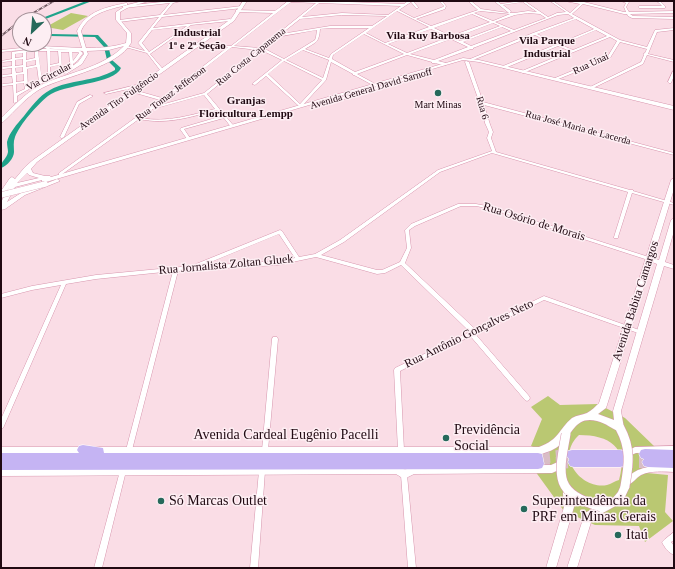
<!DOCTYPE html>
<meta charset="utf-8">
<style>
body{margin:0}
#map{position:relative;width:675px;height:569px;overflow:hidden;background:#fadde6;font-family:Georgia,serif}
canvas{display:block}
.frame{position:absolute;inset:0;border:2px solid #200912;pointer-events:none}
.north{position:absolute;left:12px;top:12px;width:40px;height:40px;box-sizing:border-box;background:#fdeef3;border:1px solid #a59299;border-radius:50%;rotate:206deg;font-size:11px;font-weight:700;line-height:16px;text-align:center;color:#200912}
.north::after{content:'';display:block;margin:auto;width:14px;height:18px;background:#26695b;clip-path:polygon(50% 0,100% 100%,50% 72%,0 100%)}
</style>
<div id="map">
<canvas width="675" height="569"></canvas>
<div class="frame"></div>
<div class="north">N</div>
</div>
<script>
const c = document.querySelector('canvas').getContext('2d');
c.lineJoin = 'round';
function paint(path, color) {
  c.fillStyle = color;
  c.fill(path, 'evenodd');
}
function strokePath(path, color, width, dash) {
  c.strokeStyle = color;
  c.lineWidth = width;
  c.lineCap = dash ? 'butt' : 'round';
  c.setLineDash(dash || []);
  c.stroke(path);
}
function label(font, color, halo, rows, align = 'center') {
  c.font = font + ' Georgia,serif';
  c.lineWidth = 3;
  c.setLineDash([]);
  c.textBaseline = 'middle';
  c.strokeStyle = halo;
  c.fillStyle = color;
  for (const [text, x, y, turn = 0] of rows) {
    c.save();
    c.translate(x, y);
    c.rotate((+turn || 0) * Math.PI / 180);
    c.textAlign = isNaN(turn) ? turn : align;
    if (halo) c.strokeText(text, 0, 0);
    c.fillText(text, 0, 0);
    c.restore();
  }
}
const green = new Path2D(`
 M71,13l17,3 -25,14 -17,-3z
 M548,396l12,9 38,-1 27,14 30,29 -15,4 7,22 21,2 -3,37 8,9 -28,21 -6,-16 -44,-1 -31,-14 -29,-40h14l-5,-19 -13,-6 11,-27 -11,-12zM579,435c30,0 50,12 40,45 -4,1 -8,4 -12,5 -24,5 -53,-27 -28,-50z`);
const river = new Path2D(`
 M86,1h6l-49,19h-6z
 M18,28h2v4l-3,3h3v2h-7v-3z
 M44,31l7,3 47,1 10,11 4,14 9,8c-6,16 -58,16 -73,28 -11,9 -28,28 -33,41 -2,5 -1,10 -1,15 0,6 -7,14 -13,16 0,-8 6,-9 7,-16 0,-3 -1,-6 -1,-10 2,-9 10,-18 17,-26 7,-9 15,-20 26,-26 20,-11 45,-8 65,-20v-2l-8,-8 -3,-13 -9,-10 -45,-1 -6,-2z`);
const highwayTunnel = new Path2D(`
 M621,455l24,-1
 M538,458l31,-3
 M621,462h27
 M538,464l36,-2`);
const street = new Path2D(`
 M172,1h9l-8,2 -10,12 79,-9 1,1 -1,1 -80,9 -9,11 77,-9 1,1 -1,1 -39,4 -41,29 12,14 4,1 -2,1h-4l-13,-17 -22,-6 2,-1 18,5 -7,-8 21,-26 -40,5 -1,-1 1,-1 41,-5 10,-12 -46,5 -1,-1v-1zM187,26l-38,26 -7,-9 10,-13z
 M288,1h33l83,3 4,-3h5l5,6v1h-2l-5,-6 -12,8 15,8 29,-11 1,-1 -5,-5h3l4,5 -1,3 -29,10 15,7 47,-16 -10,-9h3l10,8 28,4 -15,-12h3l4,3 19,-3h6v1l22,15 9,-4 9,-1 -16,-11h3l17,12 10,-9 -15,-3 16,1 1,-1h3l-1,1 40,10h2l-2,-5 2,-4 -5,-2h6l2,1 -3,5 3,5 45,-1v2l-44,1 3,2 41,1v2l-42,-1 -4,-2 -1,-2h-3l-41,-10 -11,10 48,26 27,7 8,-17 19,-2v2l-17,2 -9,22 26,6v2l-27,-7 -4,9 -52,25 -2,-1 1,-1 51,-25 3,-7 -1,-1 2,-1 2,-4 -27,-7 -10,16 -54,22 -2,-1 1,-1 53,-22 9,-15 -7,-4 -87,36 -2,-1 1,-1 48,-20 -12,-5 -53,22h-2v-2l52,-21 -20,-10 -62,25 -3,-1 63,-26 41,-15 -6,-4 -10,1 -85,33v1h-2l-33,12 8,2v2c-5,0 -9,-2 -14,-2v-1l-25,-7 -50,19 24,13v2h-1l-26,-14h-1v-1l-22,-12 -5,18 -25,27h-1l-34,-31 -11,9 -3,-1 30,-24 -21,-10 -54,44 26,31v2h-2l-7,-9 -40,11 6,9 -2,1h-1l-7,-10 1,-1 41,-12 -5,-6c-27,7 -50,15 -78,9l-78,56h-2v-2l101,-73 -28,-8v-2h2l28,8 66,-51 -27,-2 -2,-1 1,-1 31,3 42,-33 -36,-1 -1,-1v-1l39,1zM291,2l25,1 -56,45 -26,-2zM523,2l14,10 -9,-1 -14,2h-4l1,-2 -8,-6zM319,3l82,3 -13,9 -46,-2 -40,4zM397,11l32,16 -44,16 -19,-10zM480,11l30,3 -17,7 -19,-8zM528,13l12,1 6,4 -32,12 -19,-8 20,-7zM472,14l18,8 -39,14 -17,-8zM342,15l45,1 -15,10h-42l-49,8 19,-15zM576,19l18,10 -36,15 -21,-10zM493,23l7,3 -40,15 -6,-3zM502,27l9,4 -40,15 -8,-4zM330,28h39l-38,26 -2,4 -24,-9c11,-7 14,-6 15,-20zM431,29l18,8 -42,16 -19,-9zM317,30l-1,7 -1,3 -31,19 -21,-11 17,-13 1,1zM596,30l11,6 -34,14 -12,-5zM364,34l40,20 -49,18 -23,-13 1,-4zM451,39l17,8 -34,13 -24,-6zM232,47l26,3 -54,43 -47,13 6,-5h2v-2zM303,50l26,10 -6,18 -37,-18zM284,61l38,19 -22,24 -32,-30zM204,95l11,14c-24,6 -48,14 -74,9l12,-9z
 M657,1h3l5,5v2h-26l-1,-1 1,-1h23z
 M47,47h2l1,2 29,1 4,3 -6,8 -4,3v3c-5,1 -11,6 -17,9 -13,7 -27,12 -39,20v6l-3,1 -1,-18 -10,1 -2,-1 2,-1 10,-1 -1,-7 -9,1 -2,-1 2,-1 9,-1v-6l-9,1 -2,-1 2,-1 9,-1v-5l-9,1 -2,-1 11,-2v-7l21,-3h13zM35,51v7l-9,2v-8zM38,51h9l1,26 -6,3zM50,51h8l1,12 -9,2zM61,52h8l1,12 -8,5zM72,52h6l1,1 -6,8zM23,53v4l-8,1v-4zM23,59v6l-8,1v-6zM36,60v5l-10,2v-5zM59,65v6l-8,5 -1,-9zM23,67v5l-7,1 -1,-5zM37,67l2,15 -11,5 -1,-18zM24,74v7l-8,1v-7zM24,83l1,6 -9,4v-9z
 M466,61l3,1 14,40 191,51v2l-190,-50c3,9 5,18 9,27l-2,6 5,14 134,38h3v1l41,12v2l-42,-12 -14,44v1h-4v-1l14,-45 -136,-39 -52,19 -96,70 -23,13 56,15h5l18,-8 7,-14 -2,-18 6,-6 47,-20h18l16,3 160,51v2h-4l-157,-51 -15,-3h-15l-46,20 -6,4 2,18 -6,15 70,66 69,-33 98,35 1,1 -1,1h-4l-94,-33 -68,34 1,2 52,60 1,2 -1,2 -2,1 -2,-1 -53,-62 -1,-2 -71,35 4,79 -1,2 -2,1 -2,-1 -1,-2 -4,-80 1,-2 75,-36 -69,-67 -16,8 -8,1 -61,-17 -38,8 -100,6 -46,179 -1,2 -2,1 -2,-1 -1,-2 47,-179 -77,8 -30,5 -62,142 -1,2 -2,1v-10l60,-134 -29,5 -31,8v-4l31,-8 64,-11 95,-9 89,-36 2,1 17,26 16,-3 25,-14 98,-70 54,-19 -5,-13 2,-6 -4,-9 -1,-8 -19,-53zM279,234l16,24 -17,3 -77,5z
 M673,71h1v5l-3,7h-2l-1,-1z
 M136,85h1v2l-31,7 -2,-1z
 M90,95l3,1 -14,8 -15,33 -2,1h-1l-1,-1 17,-35z
 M273,337h4l1,2 -10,111 -1,2 -2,1 -2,-1 -1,-2 10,-111z
 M674,446v6l-38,1 -5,2 -2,-1 -1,-2 1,-2 6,-3z
 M661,466h13v6c-10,0 -23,-2 -33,3 -5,3 -8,8 -13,10l-2,-1 -1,-2c7,-13 22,-16 36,-16z
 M123,468l2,1 1,2 -24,97h-8l26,-97 1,-2z
 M262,468l2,1 1,2 -7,97h-8l9,-97 1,-2z
 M404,472l2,1 1,2 9,93h-8l-7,-93 1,-2z
 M674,532v8l-3,2 3,4v9c-5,-2 -10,-8 -12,-13l2,-2z`);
const secondary = new Path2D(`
 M143,1h6l-20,6 -9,5v8l11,13v10c-13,24 -65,33 -89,45 -15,8 -27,23 -39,34l-2,1v-5c12,-11 23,-24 38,-32 28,-14 62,-17 85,-40l-15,4 -22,1 1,3 -6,10 -16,10 -2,-1v-1l14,-10 6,-8 -1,-3 -42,-3 -40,4v-2l40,-4 41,2 -5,-17c9,-20 30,-24 49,-28h1v2c-17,4 -38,8 -46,26l5,17c14,0 27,-1 40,-5l1,-10 -11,-13v-8l11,-7z
 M243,1h4l-13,20 -197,141 -6,7 2,4 12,3h5l1,1 412,-119 16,2 195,46v4l-195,-48 -16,-2 -417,122h-4v-2l-27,7 -8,15 14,-9 34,-13 2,-1 3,2 -35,14 -20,14 -4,1v-8l8,-14 -6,8 -2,1v-6l9,-13 2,-1 3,2 10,-12 8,-7 198,-141zM27,173l2,2 10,3 -22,5z
 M406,78l4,1 -69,21 -4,-1z
 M674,178v11l-21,69 6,2 12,-40 3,-2v13l-9,31 9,3v4l-10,-3 -43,145 3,17 -1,3 -3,1c-8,-3 -14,-9 -23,-11 -21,-5 -23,11 -36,23 -6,6 -14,8 -22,11h-538v-8h538c21,-8 19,-17 33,-29 5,-3 10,-3 15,-5 4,-2 9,-7 12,-10l72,-223zM652,262l5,2 -44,147 1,9 -16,-6 8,-6 1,-3z
 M560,461l3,1 2,3 -2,3 -11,5 -138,1 -10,5 -8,-5 -395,2v-8l397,-2 7,4 8,-4 138,-1z
 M625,482l3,1 2,3 -6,13 -5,5 -27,15 -15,49h-10l18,-55 28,-15 5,-6 4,-9z
 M568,489l3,1 2,3 1,14 -18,61h-10l18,-61 -1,-14 2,-3z`);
const highway = new Path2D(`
 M83,445l20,3 1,5h434l4,1 2,10 -2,4 -4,1 -537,1v-17h78l-2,-3 2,-4z
 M645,449l29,1v18l-26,-1 -4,-1 -2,-4 2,-3 -3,-1 -2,-4 2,-4z
 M572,450h48l4,1 2,11 -2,4 -4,1h-46l-4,-1 -2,-4 1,-3 -3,-4 2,-4z`);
const rail = new Path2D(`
 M21,20l33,-19
 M1,36l19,-15`);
const secondaryBridgeFar1 = new Path2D(`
 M1,195l44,-11`);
const secondaryBridge = new Path2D(`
 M620,428c11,20 9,36 5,58
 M566,434c-8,43 -12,59 35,73`);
const markers = [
 [438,93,4,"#26695b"],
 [446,438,4,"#26695b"],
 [161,501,4,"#26695b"],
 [524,509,4,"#26695b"],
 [618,535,4,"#26695b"]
];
const farStreetnames = [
 ["Rua Costa Capanema",251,57,-39],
 ["Rua Unaí",591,64,-25],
 ["Via Circular",49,77,-28],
 ["Avenida General David Sarnoff",371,89,-16],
 ["Rua Tomaz Jefferson",171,94,-37],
 ["Avenida Tito Fulgêncio",119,101,-35],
 ["Rua 6",482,108,74],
 ["Rua José Maria de Lacerda",578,128,15]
];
const farPoinames = [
 ["Mart Minas",438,105]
];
const farNeighbourhoodnames = [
 ["Industrial",197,33],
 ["1ª e 2ª Seção",197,46],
 ["Vila Ruy Barbosa",428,36],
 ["Vila Parque",547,41],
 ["Industrial",547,54],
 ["Granjas",246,101],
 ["Floricultura Lempp",246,114]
];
const streetNames = [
 ["Rua Osório de Morais",534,222,17],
 ["Rua Jornalista Zoltan Gluek",226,265,-5],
 ["Avenida Babita Camargos",636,301,-72],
 ["Rua Antônio Gonçalves Neto",469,334,-26]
];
const nearPoinames = [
 ["Previdência",454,430],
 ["Social",454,446],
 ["Só Marcas Outlet",169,501],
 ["Superintendência da",532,501],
 ["PRF em Minas Gerais",532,517],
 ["Itaú",626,535]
];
const nearStreetnames = [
 ["Avenida Cardeal Eugênio Pacelli",286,435]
];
paint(green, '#bac872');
paint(river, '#1fa38b');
strokePath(highwayTunnel, '#d9bdc6', 12, [12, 6]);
strokePath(street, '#d795ad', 1);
strokePath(secondary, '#d795ad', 1);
strokePath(highway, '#fff', 1);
paint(street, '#fff');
paint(secondary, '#fff');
paint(highway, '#c5b4f3');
strokePath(rail, '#715861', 2);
strokePath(rail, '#fdeef3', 1, [3]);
strokePath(secondaryBridgeFar1, '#d795ad', 6, []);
strokePath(secondaryBridge, '#d795ad', 10, []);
strokePath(secondaryBridgeFar1, '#fff', 5.5);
strokePath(secondaryBridge, '#fff', 9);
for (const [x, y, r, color] of markers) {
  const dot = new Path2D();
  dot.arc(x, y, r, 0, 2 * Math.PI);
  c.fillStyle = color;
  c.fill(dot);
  strokePath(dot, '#fdeef3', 1.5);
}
label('10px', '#200912', '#fdeef3', farStreetnames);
label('10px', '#200912', '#fdeef3', farPoinames);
label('bold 11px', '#200912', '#fdeef3', farNeighbourhoodnames);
label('12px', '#200912', '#fdeef3', streetNames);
label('14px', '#200912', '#fdeef3', nearPoinames, 'left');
label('14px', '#200912', '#fdeef3', nearStreetnames);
</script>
